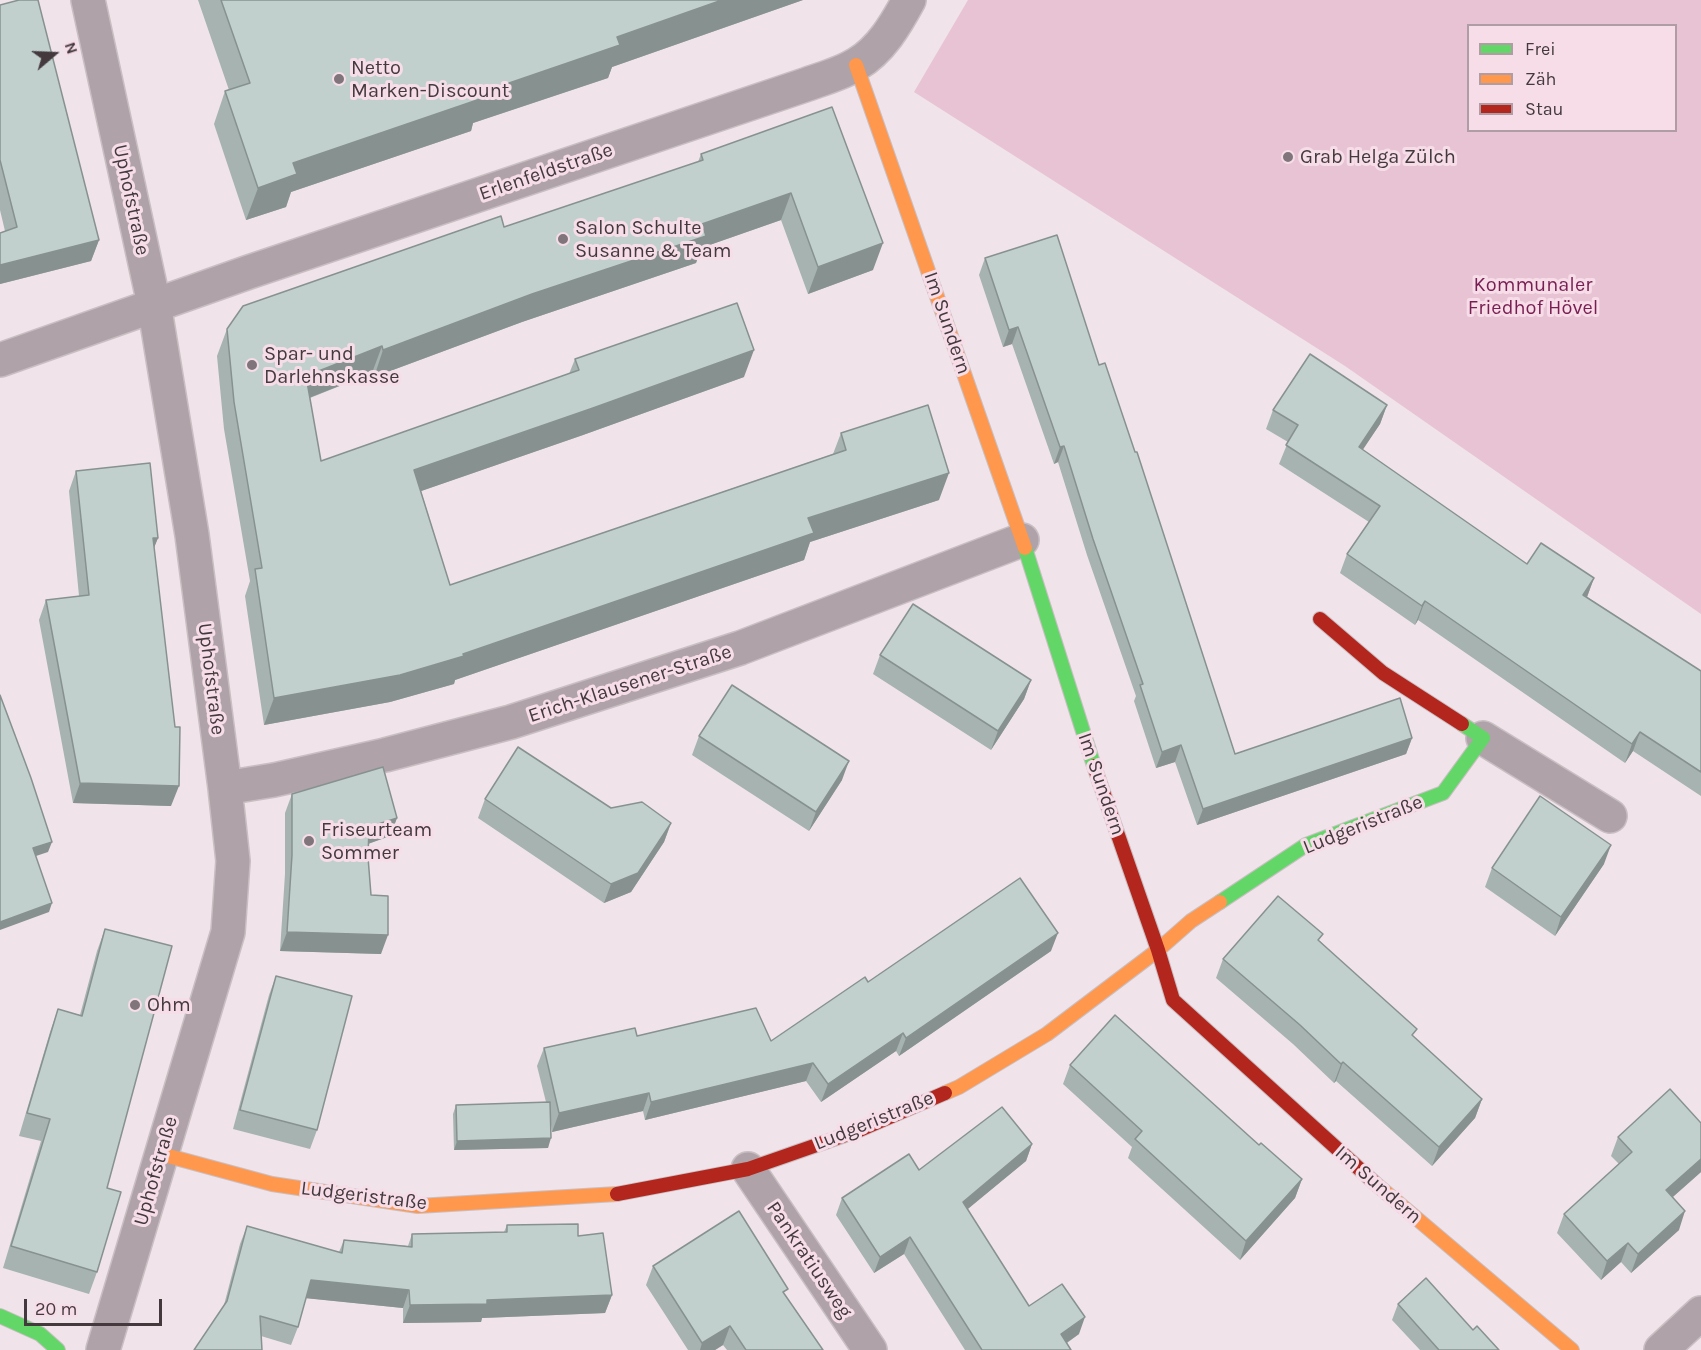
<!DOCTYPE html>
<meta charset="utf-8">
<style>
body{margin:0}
#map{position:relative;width:1701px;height:1350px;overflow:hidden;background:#f0e3e9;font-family:Karla,sans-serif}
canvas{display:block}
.legend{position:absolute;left:1467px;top:24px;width:210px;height:108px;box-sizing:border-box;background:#f6dde8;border:2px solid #af9ca4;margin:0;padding:8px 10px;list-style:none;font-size:18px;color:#443a3e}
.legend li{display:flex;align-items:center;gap:12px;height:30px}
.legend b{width:30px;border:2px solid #af9ca4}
.north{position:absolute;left:24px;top:24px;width:60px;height:60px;-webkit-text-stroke:4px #f6dde8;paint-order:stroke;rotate:71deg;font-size:16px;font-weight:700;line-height:24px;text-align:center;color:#443a3e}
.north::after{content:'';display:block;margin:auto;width:21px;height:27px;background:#443a3e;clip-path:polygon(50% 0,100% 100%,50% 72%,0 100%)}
.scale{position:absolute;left:24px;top:1299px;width:138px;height:27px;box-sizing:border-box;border:3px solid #443a3e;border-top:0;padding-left:8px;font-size:18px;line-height:21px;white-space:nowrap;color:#443a3e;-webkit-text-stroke:4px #f6dde8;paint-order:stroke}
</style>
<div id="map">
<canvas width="1701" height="1350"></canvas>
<ul class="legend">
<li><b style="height:8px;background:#63d668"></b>Frei</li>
<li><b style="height:8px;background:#ff974d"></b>Zäh</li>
<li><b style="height:8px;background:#b3261e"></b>Stau</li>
</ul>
<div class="north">N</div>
<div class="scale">20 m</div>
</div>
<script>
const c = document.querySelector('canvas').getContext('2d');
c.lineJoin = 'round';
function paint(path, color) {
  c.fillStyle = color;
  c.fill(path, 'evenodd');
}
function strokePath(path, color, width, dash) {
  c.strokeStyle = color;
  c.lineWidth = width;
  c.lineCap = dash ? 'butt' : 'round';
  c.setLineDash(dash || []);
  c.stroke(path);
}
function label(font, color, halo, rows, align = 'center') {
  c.font = font + ' Karla,sans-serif';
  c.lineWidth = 6;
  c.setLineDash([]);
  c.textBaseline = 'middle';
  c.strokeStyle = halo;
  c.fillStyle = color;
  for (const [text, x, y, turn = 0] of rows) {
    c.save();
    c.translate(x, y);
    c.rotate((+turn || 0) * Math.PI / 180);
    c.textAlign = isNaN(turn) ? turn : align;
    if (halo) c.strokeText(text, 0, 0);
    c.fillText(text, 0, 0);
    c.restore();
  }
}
const green = new Path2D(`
 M968,0h733v614l-356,-248 -431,-274zM1468,26h208v104h-208z`);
const street = new Path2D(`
 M88,0l66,304 38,231 33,253 8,73 -5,71 -125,418
 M0,360l249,-88 556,-187c16,-6 36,-11 52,-21 24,-14 39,-40 52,-64
 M1483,738l127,78
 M225,788l49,-8 111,-25 126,-33 229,-74 282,-108
 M748,1169l122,181
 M1661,1350l40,-37`);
const fast = new Path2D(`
 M1025,548l69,218
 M1220,902l86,-57 137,-52 40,-55 -21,-14
 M0,1316l40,18 18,16`);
const slow = new Path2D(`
 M856,65l169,483
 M945,1093l14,-6 88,-53 111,-84 33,-29 29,-19
 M161,1154l111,30 146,22 199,-12
 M1376,1184l196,166`);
const jam = new Path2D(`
 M1320,619l63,54 79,51
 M1094,766l64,184 15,50 203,184
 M617,1194l131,-25 109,-38 88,-38`);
const wall = new Path2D(`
 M198,0h605l-191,67 -4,11 -135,45 -2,8 -180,61 -5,15 -40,13 -32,-96 11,-33 4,-1z
 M0,5l99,235 -8,21 -91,23v-51l5,-2 -5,-21z
 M832,107l41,163 -65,24 -27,-74 -80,28 -5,15 -174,59 -148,55 -2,-4 -62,25 11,63 248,-87 6,-15 169,18 -161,58 -162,56 29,94 383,-131 8,-21 98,67 -129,42 -6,18 -349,120 -1,4 -64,18 -126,23 -19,-129 5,-15 -26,-152 -7,-73 10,-27 277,-102 194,-65 3,-8z
 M985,258l114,107 136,389 177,-16 -6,16 -209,71 -22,-63 -19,6 -22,-67 2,-5 -49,-141 -29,-93 -4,2 -42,-120 -9,3 -24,-72z
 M1387,405l-7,19 -18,26 165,114 67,14 -7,19 114,74v125l-68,-45 -8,12 -207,-143 -3,5 -75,-52 7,-19 22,-32 -90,-58 9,-22 -22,-13 7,-19z
 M76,471l82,67 -4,9 17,259 -98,-3 -34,-183 7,-20 33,-4 -10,-105z
 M880,655l151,25 -7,19 -33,51 -118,-76z
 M699,736l143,44 -33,51 -117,-76z
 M292,794l105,24 -7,18 -22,8v13l3,38 10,59 -101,-3 5,-77v-61z
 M485,799l126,9 60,15 -7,19 -33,50 -27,11 -126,-85z
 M1604,864l-49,72 -70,-49 7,-19z
 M105,929l2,259 -10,84 -8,22 -86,-26 38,-127 -22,-5 31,-104 8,-23 22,6 17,-64z
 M1320,941l94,96 68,62 -7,19 -43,48 -96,-85 -2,2 -41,-39 -77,-66 7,-19z
 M1051,951l-152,105 -3,-5 -75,51 -15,-21 -161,39 -2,-9 -91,21 -1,-8 -3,24 -94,2 -1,-36 3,-9 90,-3 -9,-36 7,-18 93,-12 134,5 97,-59z
 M276,976l41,154 -7,19 -77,-20 36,-134z
 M1070,1065l189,80 43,34 -7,19 -55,62 -112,-102 4,-11 -69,-63z
 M1701,1123v49l-28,25 6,33 -48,43 -10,-11 -20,18 -44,-47 7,-19 55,-50 -8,-8 7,-19z
 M1032,1144l-6,17 -59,48 62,97 50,28 -12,9 4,7h-106l-61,-96 -30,19 -38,-58 6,-17 77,-28z
 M507,1225l71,11 34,59 -7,18 -123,5 -1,4 -78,1v-15l-97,-10 -8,29 -7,18 -30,-9 -37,-31 16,-61 7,-18 92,26 5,-12 64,6 4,-12 92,-2z
 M653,1266l133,30 37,54h-96l-4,-5 -8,5h-27l-42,-65z
 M1398,1304l75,26 26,20h-79l-28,-30z`);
const shadedWall = new Path2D(`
 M722,0h81l-191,67 -4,11 -135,45 -2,8 -180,61 -5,15 -40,13 12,-32 35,-25 187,-70 137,-56z
 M791,193l-10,27 -80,28 -5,15 -174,59 -148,55 9,-27 319,-126z
 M99,240l-8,21 -91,23v-19z
 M883,243l-10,27 -65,24 10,-27z
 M1018,327l-6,17 -9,3 6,-17z
 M382,346l-10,27 -76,30 10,-27z
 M754,350l-10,27 -161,58 -179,62 10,-27z
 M1387,405l-7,19 -28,42 7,-19z
 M1064,446l-6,16 -4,2 6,-17z
 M949,473l-10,27 -129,42 -6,18 -349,120 -1,4 -64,18 -126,23 10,-27 189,-44 345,-136z
 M153,538h5l-8,20z
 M1594,578l-7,19 -4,-2z
 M1425,601l-7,19 -3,5 7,-19z
 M1031,680l-7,19 -33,51 7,-19z
 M1640,732l-7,19 -8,12 7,-19z
 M1412,738l-6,16 -209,71 6,-16z
 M1181,745l-6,17 -19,6 6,-16z
 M849,761l-7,19 -33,51 7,-19z
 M80,783l99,3 -8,20 -98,-3z
 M397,818l-7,18 -28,10 7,-19z
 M671,823l-7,19 -33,50 -27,11 7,-19z
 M52,842l-4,10 -18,6 3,-10z
 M1611,845l-7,19 -49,72 6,-19z
 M52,903l-3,9 -49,18v-8z
 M287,932l101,3 -7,19 -101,-3z
 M1058,933l-7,18 -152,105 7,-18z
 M903,1033l-7,18 -75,51 7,-18z
 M1343,1062l-7,19 -2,2 7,-19z
 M813,1063l-7,18 -161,39 6,-18z
 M649,1093l-6,18 -91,21 7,-19z
 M1482,1099l-7,19 -43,48 7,-19z
 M551,1138l-3,10 -94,2 3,-9z
 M1032,1144l-6,17 -69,57 6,-16z
 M1701,1159v13l-42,37 7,-19z
 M1302,1179l-7,19 -55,62 6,-19z
 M1685,1211l-6,19 -48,43 7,-19z
 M910,1237l-6,17 -30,19 6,-16z
 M1628,1243l-7,19 -20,18 6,-19z
 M311,1280l98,10 -6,18 -99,-10z
 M612,1295l-7,18 -123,5 -1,4 -78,1 7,-18 77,-5z
 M1085,1317l-6,17 -23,16 5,-16z
 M730,1326l-7,19 -8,5h-15l2,-7z`);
const building = new Path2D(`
 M19,0h19l61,240 -99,25v-32l17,-6 -17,-67v-155z
 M221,0h501l-105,37 3,8 -140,48 3,5 -190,65 4,11 -39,14 -33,-97 25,-8z
 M832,107l51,136 -65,24 -27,-74 -89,31 4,12 -174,58 -149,56 -1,-4 -76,30 15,85 258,-91 -4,-11 162,-56 17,47 -161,58 -179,62 36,115 396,-135 -5,-17 87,-28 21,68 -141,45 6,15 -351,121 1,2 -64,19 -126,23 -19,-129 7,-1 -28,-166 -7,-73 16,-23 258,-90 3,11 199,-67 -2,-6z
 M1057,235l42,130 6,-2 30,89h2l98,302 165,-56 12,40 -209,71 -22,-64 -19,7 -22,-67 3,-1 -50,-145 -29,-93 -4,1 -42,-120 -9,3 -24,-72z
 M1310,354l77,51 -28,42 168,117 14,-21 53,35 -11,17 118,76v101l-61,-40 -8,12 -207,-143 -3,5 -75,-52 33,-48 -94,-61 12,-20 -25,-15z
 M150,463l8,75h-5l22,189h5l-1,59 -99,-3 -34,-183 43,-5 -13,-124z
 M913,604l118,76 -33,51 -118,-76z
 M732,685l117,76 -33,51 -117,-76z
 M0,695l31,83 21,64 -19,6 19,55 -52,19z
 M518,747l93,61 31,-6 29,21 -33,50 -27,11 -126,-85z
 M383,767l14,51 -28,9 -1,30 3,38 17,1v39l-101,-3 5,-77v-61z
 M1540,796l71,49 -50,72 -69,-49z
 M1020,878l38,55 -152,105 -3,-5 -75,51 -15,-21 -162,39 -2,-9 -90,20 -15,-65 91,-20 2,8 119,-28 15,33 94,-64 3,5z
 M1278,896l45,38 -5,6 99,89 -5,6 70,64 -43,48 -96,-85 -2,2 -41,-39 -77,-66z
 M105,929l67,17 -65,242 14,4 -24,80 -86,-26 39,-127 -23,-6 31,-104 24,7z
 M276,976l76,20 -35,134 -77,-20z
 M1115,1015l144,130 2,-2 41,36 -56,62 -111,-102 7,-8 -72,-66z
 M1670,1089l31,34v36l-35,31 19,21 -47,43 -10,-11 -21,18 -43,-47 68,-62 -14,-15z
 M550,1102l1,36 -94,3 -1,-36z
 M1002,1107l30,37 -69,58 66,104 33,-22 23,33 -24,17 10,16h-89l-72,-113 -30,20 -38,-59 67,-44 10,16z
 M739,1211l49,78 -5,3 40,58h-77l-16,-24 -28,17 -49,-77z
 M578,1224v12l25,-3 9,62 -125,5v4l-77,1 -1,-15 -98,-10 -13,47 -38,-11 2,34h-68l33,-49 20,-75 95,27 2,-13 68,7v-13l95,-2v-7z
 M1426,1278l47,52 4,-4 22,24h-60l-41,-46z`);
const markers = [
 [339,79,6,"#80757a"],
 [1288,157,6,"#80757a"],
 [563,239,6,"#80757a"],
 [252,365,6,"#80757a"],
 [309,841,6,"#80757a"],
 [135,1005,6,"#80757a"]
];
const poiNames = [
 ["Netto",351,68],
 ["Marken-Discount",351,91],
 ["Grab Helga Zülch",1300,157],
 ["Salon Schulte",575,228],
 ["Susanne & Team",575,251],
 ["Spar- und",264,354],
 ["Darlehnskasse",264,377],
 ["Friseurteam",321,830],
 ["Sommer",321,853],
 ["Ohm",147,1005]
];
const streetNames = [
 ["Erlenfeldstraße",546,172,-19],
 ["Uphofstraße",131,200,78],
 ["Im Sundern",947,323,71],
 ["Uphofstraße",211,679,83],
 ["Erich-Klausener-Straße",630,684,-18],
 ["Im Sundern",1101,784,71],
 ["Ludgeristraße",1363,825,-22],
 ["Ludgeristraße",874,1121,-22],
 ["Uphofstraße",156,1171,-74],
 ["Im Sundern",1378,1185,41],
 ["Ludgeristraße",364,1196,7],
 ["Pankratiusweg",809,1260,56]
];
const parkNames = [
 ["Kommunaler",1533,285],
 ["Friedhof Hövel",1533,308]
];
paint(green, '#e7c3d3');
strokePath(street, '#c9bfc3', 36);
strokePath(fast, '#c9bfc3', 16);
strokePath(slow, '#c9bfc3', 16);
strokePath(jam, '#c9bfc3', 16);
strokePath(street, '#afa2a8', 33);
strokePath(fast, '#63d668', 14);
strokePath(slow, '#ff974d', 14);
strokePath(jam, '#b3261e', 14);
paint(wall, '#a6b3b0');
paint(shadedWall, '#879290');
paint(building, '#c1d0cd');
strokePath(building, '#879290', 1.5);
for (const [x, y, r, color] of markers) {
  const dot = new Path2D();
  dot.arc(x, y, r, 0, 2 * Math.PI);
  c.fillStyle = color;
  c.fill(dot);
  strokePath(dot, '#f6dde8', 2);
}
label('20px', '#443a3e', '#f6dde8', poiNames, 'left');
label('20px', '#443a3e', '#f6dde8', streetNames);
label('20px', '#791e53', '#f6dde8', parkNames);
</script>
